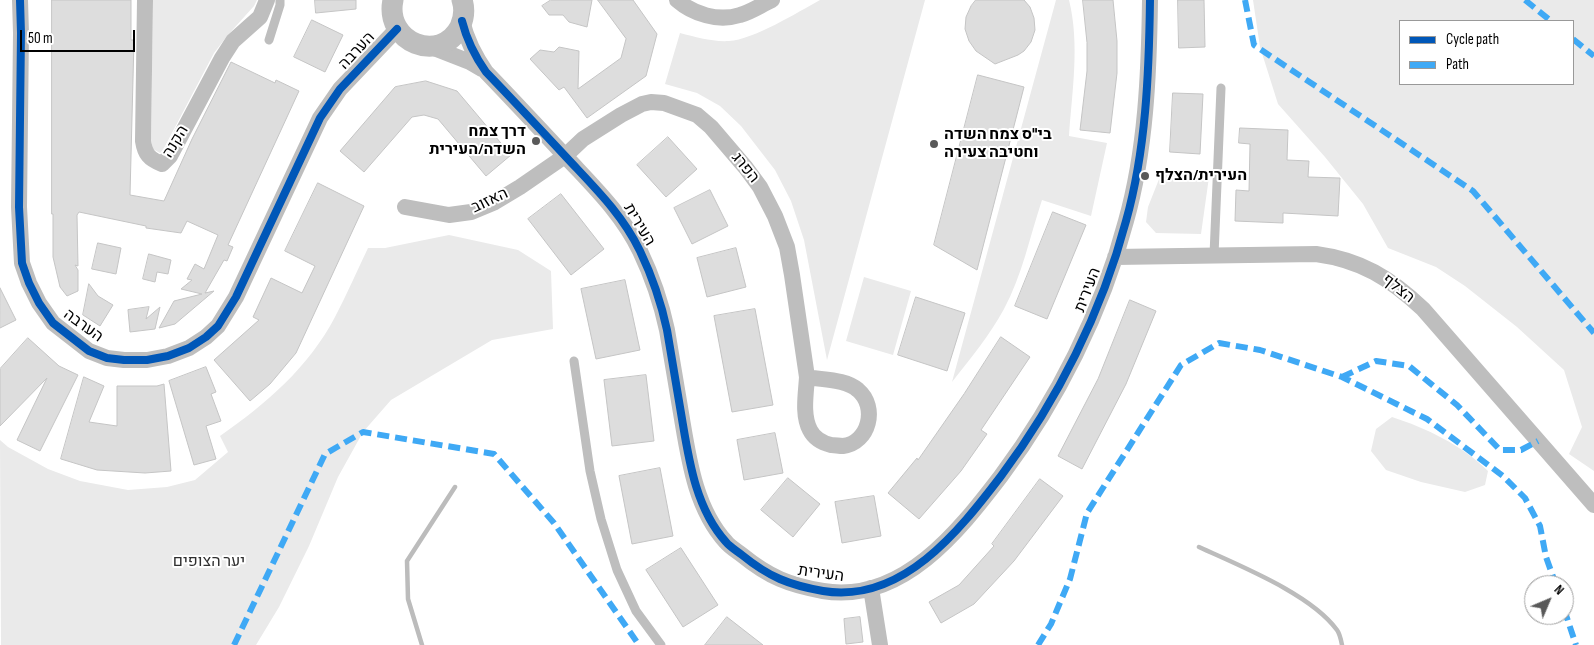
<!DOCTYPE html>
<meta charset="utf-8">
<style>
body{margin:0}
#map{position:relative;width:1594px;height:645px;overflow:hidden;background:#fff;font-family:"Sofia Sans Condensed",sans-serif}
canvas{display:block}
.legend{position:absolute;left:1399px;top:20px;width:175px;height:65px;box-sizing:border-box;background:#fff;border:1px solid #999;margin:0;padding:6px 9px;list-style:none;font-size:15px;color:#000}
.legend li{display:flex;align-items:center;gap:10px;height:25px}
.legend b{width:25px;border:1px solid #999}
.north{position:absolute;left:1524px;top:575px;width:50px;height:50px;box-sizing:border-box;background:#fff;border:1px solid #999;border-radius:50%;rotate:45deg;font-size:14px;font-weight:700;line-height:20px;text-align:center;color:#000}
.north::after{content:'';display:block;margin:auto;width:18px;height:22px;background:#595959;clip-path:polygon(50% 0,100% 100%,50% 72%,0 100%)}
.scale{position:absolute;left:20px;top:30px;width:115px;height:22px;box-sizing:border-box;border:2px solid #000;border-top:0;padding-left:6px;font-size:15px;line-height:18px;white-space:nowrap;color:#000;-webkit-text-stroke:4px #fff;paint-order:stroke}
</style>
<div id="map">
<canvas width="1594" height="645"></canvas>
<ul class="legend">
<li><b style="height:6px;background:#0057b8"></b>Cycle path</li>
<li><b style="height:6px;background:#3fa9f5"></b>Path</li>
</ul>
<div class="north">N</div>
<div class="scale">50 m</div>
</div>
<script>
const c = document.querySelector('canvas').getContext('2d');
c.lineJoin = 'round';
function paint(path, color) {
  c.fillStyle = color;
  c.fill(path, 'evenodd');
}
function strokePath(path, color, width, dash) {
  c.strokeStyle = color;
  c.lineWidth = width;
  c.lineCap = dash ? 'butt' : 'round';
  c.setLineDash(dash || []);
  c.stroke(path);
}
function label(font, color, halo, rows, align = 'center') {
  c.font = font + ' "Sofia Sans Condensed",Heebo,sans-serif';
  c.lineWidth = 4;
  c.setLineDash([]);
  c.textBaseline = 'middle';
  c.strokeStyle = halo;
  c.fillStyle = color;
  for (const [text, x, y, turn = 0] of rows) {
    c.save();
    c.translate(x, y);
    c.rotate((+turn || 0) * Math.PI / 180);
    c.textAlign = isNaN(turn) ? turn : align;
    if (halo) c.strokeText(text, 0, 0);
    c.fillText(text, 0, 0);
    c.restore();
  }
}
const green = new Path2D(`
 M153,0h104l-3,6 -27,30 -13,17 -51,97 -3,3 -7,-4 -2,-9z
 M820,0h105l-98,360 -23,-120 -13,-39 -16,-31 -34,-44 -21,-20 -23,-13 -32,-9 15,-51c16,4 32,9 49,8 24,-1 69,-29 91,-41z
 M1056,0h13c11,44 3,92 0,136l38,7 -16,73 -49,-16c-12,36 -20,76 -38,109 -15,27 -33,49 -52,73z
 M1253,0h341v471l-25,-17 13,-27 -18,-57 -47,-43 -52,-41 -29,-19 -48,-19 -25,-44 -38,-47 -47,-53 -18,-57zM1400,21h173v63h-173z
 M1163,169l46,8 -8,57 -45,-1 -10,-11 2,-15z
 M449,235l69,15 33,21 2,58 -61,11 -101,60 -28,32 -25,45 -29,69 -30,61 -23,38h-255l-1,-205 8,7 40,22 32,12 48,9 39,-3 28,-7 33,-28 -8,-16c47,-33 88,-68 115,-119 12,-23 22,-46 33,-69h17z
 M864,277l47,14 -18,64 -47,-14z
 M1392,417c34,11 70,28 96,54l-3,14 -20,7 -44,-10 -35,-12 -15,-19 5,-22z`);
const stream = new Path2D(`
 M1199,547c41,19 112,47 138,83 3,4 4,10 5,15
 M422,645l-14,-46 -1,-38 48,-74`);
const building = new Path2D(`
 M52,0h79v40h3l-4,155 34,6 28,-62 39,-77 44,21 1,-3 23,11 -71,154 5,2 -6,14 -3,-1 -19,33 9,-2 -39,33 -16,4 15,-27 28,-7 -21,-5 11,-9 -5,-1 8,-15 9,5 14,-34 -31,-14 -6,12 -35,-5v-2l-67,-14 -2,3 1,51 -3,-1 3,5v21l-11,5 -7,-9 -7,-30v-43h-1z
 M315,0h41v9l-40,4z
 M551,0h41l-5,27 -18,-5 -6,-7h-14l-7,-9z
 M598,0h35l24,34 -11,42 -59,42 -23,-31 -5,3 -29,-31 10,-9 14,2 5,-5 20,4 -1,38 43,-31 5,-19z
 M976,0h48l6,7 4,11 1,12 -4,12 -7,9 -6,4 -23,9 -19,-13 -7,-10 -4,-12 1,-12 5,-11z
 M1083,0h30l4,41v32l-7,60 -30,-3 7,-59v-28z
 M1178,0h26l1,47 -26,1z
 M312,20l31,15 -18,37 -31,-15z
 M978,75l46,12 -47,183 -43,-25z
 M426,81l31,10 54,64 -25,21 -48,-57 -14,-4 -12,2 -48,55 -24,-21 55,-64z
 M1173,93l30,1 -3,60 -30,-2z
 M1240,128l48,2 -1,30 22,1 -1,16 32,1 -2,38 -55,-3v10l-48,-2 1,-31 13,1 1,-47 -11,-1z
 M668,137l29,32 -31,28 -29,-32z
 M318,183l46,23 -68,147 -26,31 -20,17 -36,-41 45,-40 -6,-3 18,-39 31,15 13,-27 -30,-15z
 M710,190l18,36 -36,18 -18,-36z
 M561,194l43,55 -33,26 -43,-56z
 M1053,212l33,13 -39,94 -32,-13z
 M98,243l23,5 -5,26 -24,-5z
 M736,248l10,39 -39,10 -10,-39z
 M149,254l22,6 -3,14 -11,-2 -2,10 -12,-3z
 M625,280l15,70 -44,9 -15,-70z
 M89,284l9,12 15,9 -13,21 -17,-11z
 M0,288l16,32 -16,8z
 M916,297l49,16 -18,58 -49,-16z
 M1130,300l26,11 -30,73 -44,85 -24,-13 40,-77z
 M149,307l-3,12 14,-12 -5,22 -25,3 -2,-22z
 M755,309l18,96 -41,7 -18,-96z
 M1001,337l29,20 -49,73 6,4 -26,37 -42,48 -31,-26 29,-35 1,2 46,-66z
 M28,338l31,28 19,9 -38,76 -23,-11 30,-62 -47,48v-57z
 M206,367l10,25 -5,2 10,27 -15,5 10,33 -22,6 -25,-84z
 M646,375l8,66 -42,5 -8,-66z
 M84,377l20,9 -15,36 28,4v-40h40l7,-2 7,87 -26,2 -48,-3 -36,-11z
 M775,433l8,40 -39,7 -7,-40z
 M660,468l13,68 -41,8 -13,-68z
 M788,478l32,26 -27,33 -32,-27z
 M1040,479l23,17 -49,65 -40,43 -33,19 -12,-21 30,-17 35,-39 -2,-2z
 M874,496l7,40 -39,7 -7,-41z
 M681,548l37,57 -35,22 -37,-57z
 M727,617l36,28h-58z
 M860,617l3,25 -17,2 -2,-25z`);
const service = new Path2D(`
 M269,40l11,-35v-5
 M1214,255l7,-167
 M574,361l16,110 11,48 16,51 19,41 25,34`);
const minor = new Path2D(`
 M20,0l1,33 -2,174 3,56 7,20 10,20 14,20 36,28 18,7 17,2h23l21,-4 21,-8 17,-11 12,-11 18,-29 84,-179 20,-29 57,-60
 M145,0l-2,141c2,13 6,18 19,23l8,-8 52,-98 11,-17 27,-24 7,-17
 M677,0c16,14 41,22 63,15 11,-3 21,-10 32,-15
 M462,21c5,20 12,34 24,51 27,28 54,57 81,86 28,30 55,56 73,93 12,25 21,51 27,79 5,29 10,59 15,89 7,42 14,90 44,123 4,5 11,9 16,13 27,22 47,30 81,36 79,13 136,-60 178,-115 56,-75 101,-164 125,-255 20,-71 23,-148 24,-221
 M429,46l41,16 12,7
 M405,207l44,8 22,-3 24,-10 25,-15 45,-31 18,-17 38,-24 21,-11 9,-2 13,1 33,12 14,12 35,41 14,19 15,29 12,31 5,28 15,102
 M1115,257l201,-3c45,6 74,24 107,55l171,196
 M807,377c16,3 39,2 51,13 20,17 11,53 -15,56 -4,0 -8,-1 -12,-1 -8,-2 -17,-7 -21,-15 -8,-15 -4,-36 -3,-53z
 M871,588l9,57`);
const tertiary = new Path2D(`
 M393,0c-9,42 47,65 67,27 4,-9 5,-18 2,-27`);
const quiet = new Path2D(`
 M1245,0l9,45 219,146 121,142
 M1525,0l26,21
 M1573,39l21,17
 M1342,377l34,-16 33,5 48,39 43,45h21l17,-9
 M1564,609l12,36
 M234,645l91,-191 38,-22 131,22 60,69 85,122
 M1038,645l13,-21 19,-45 17,-66 94,-148 38,-22 41,7 82,27 85,42 76,57 22,22 15,28 6,31 10,28`);
const cycleway = new Path2D(`
 M20,0l1,33 -2,174 3,56 7,20 10,20 14,20 36,28 18,7 17,2h23l21,-4 21,-8 17,-11 12,-11 18,-29 84,-179 20,-29 57,-60
 M462,21c5,20 12,34 24,51 27,28 54,57 81,86 28,30 55,56 73,93 12,25 21,51 27,79 5,29 10,59 15,89 7,42 14,90 44,123 4,5 11,9 16,13 27,22 47,30 81,36 79,13 136,-60 178,-115 56,-75 101,-164 125,-255 20,-71 23,-148 24,-221`);
const markers = [
 [536,141,5,"#595959"],
 [934,144,5,"#595959"],
 [1145,176,5,"#595959"]
];
const streetNames = [
 ["הערבה",357,51,-47],
 ["הקנה",176,142,-59],
 ["הפרג",745,168,51],
 ["האזוב",490,201,-25],
 ["העירית",639,225,59],
 ["הצלף",1398,289,38],
 ["העירית",1088,290,-69],
 ["הערבה",83,326,36],
 ["העירית",821,574,8]
];
const poiNames = [
 ["דרך צמח",526,132,"right"],
 ["השדה/העירית",526,150,"right"],
 ["בי\"ס צמח השדה",944,135],
 ["וחטיבה צעירה",944,153],
 ["העירית/הצלף",1155,176]
];
const parkNames = [
 ["יער הצופים",209,562]
];
paint(green, '#eaeaea');
strokePath(stream, '#bcbcbc', 4.5);
paint(building, '#ddd');
strokePath(building, '#c5c5c5', 1);
strokePath(service, '#bebebe', 9);
strokePath(minor, '#bebebe', 16);
strokePath(tertiary, '#bebebe', 21);
strokePath(quiet, '#3fa9f5', 6, [12, 6]);
strokePath(cycleway, '#0057b8', 8);
for (const [x, y, r, color] of markers) {
  const dot = new Path2D();
  dot.arc(x, y, r, 0, 2 * Math.PI);
  c.fillStyle = color;
  c.fill(dot);
  strokePath(dot, '#fff', 2);
}
label('16px', '#000', '#fff', streetNames);
label('bold 16px', '#000', '#fff', poiNames, 'left');
label('16px', '#303030', '#fff', parkNames);
</script>
